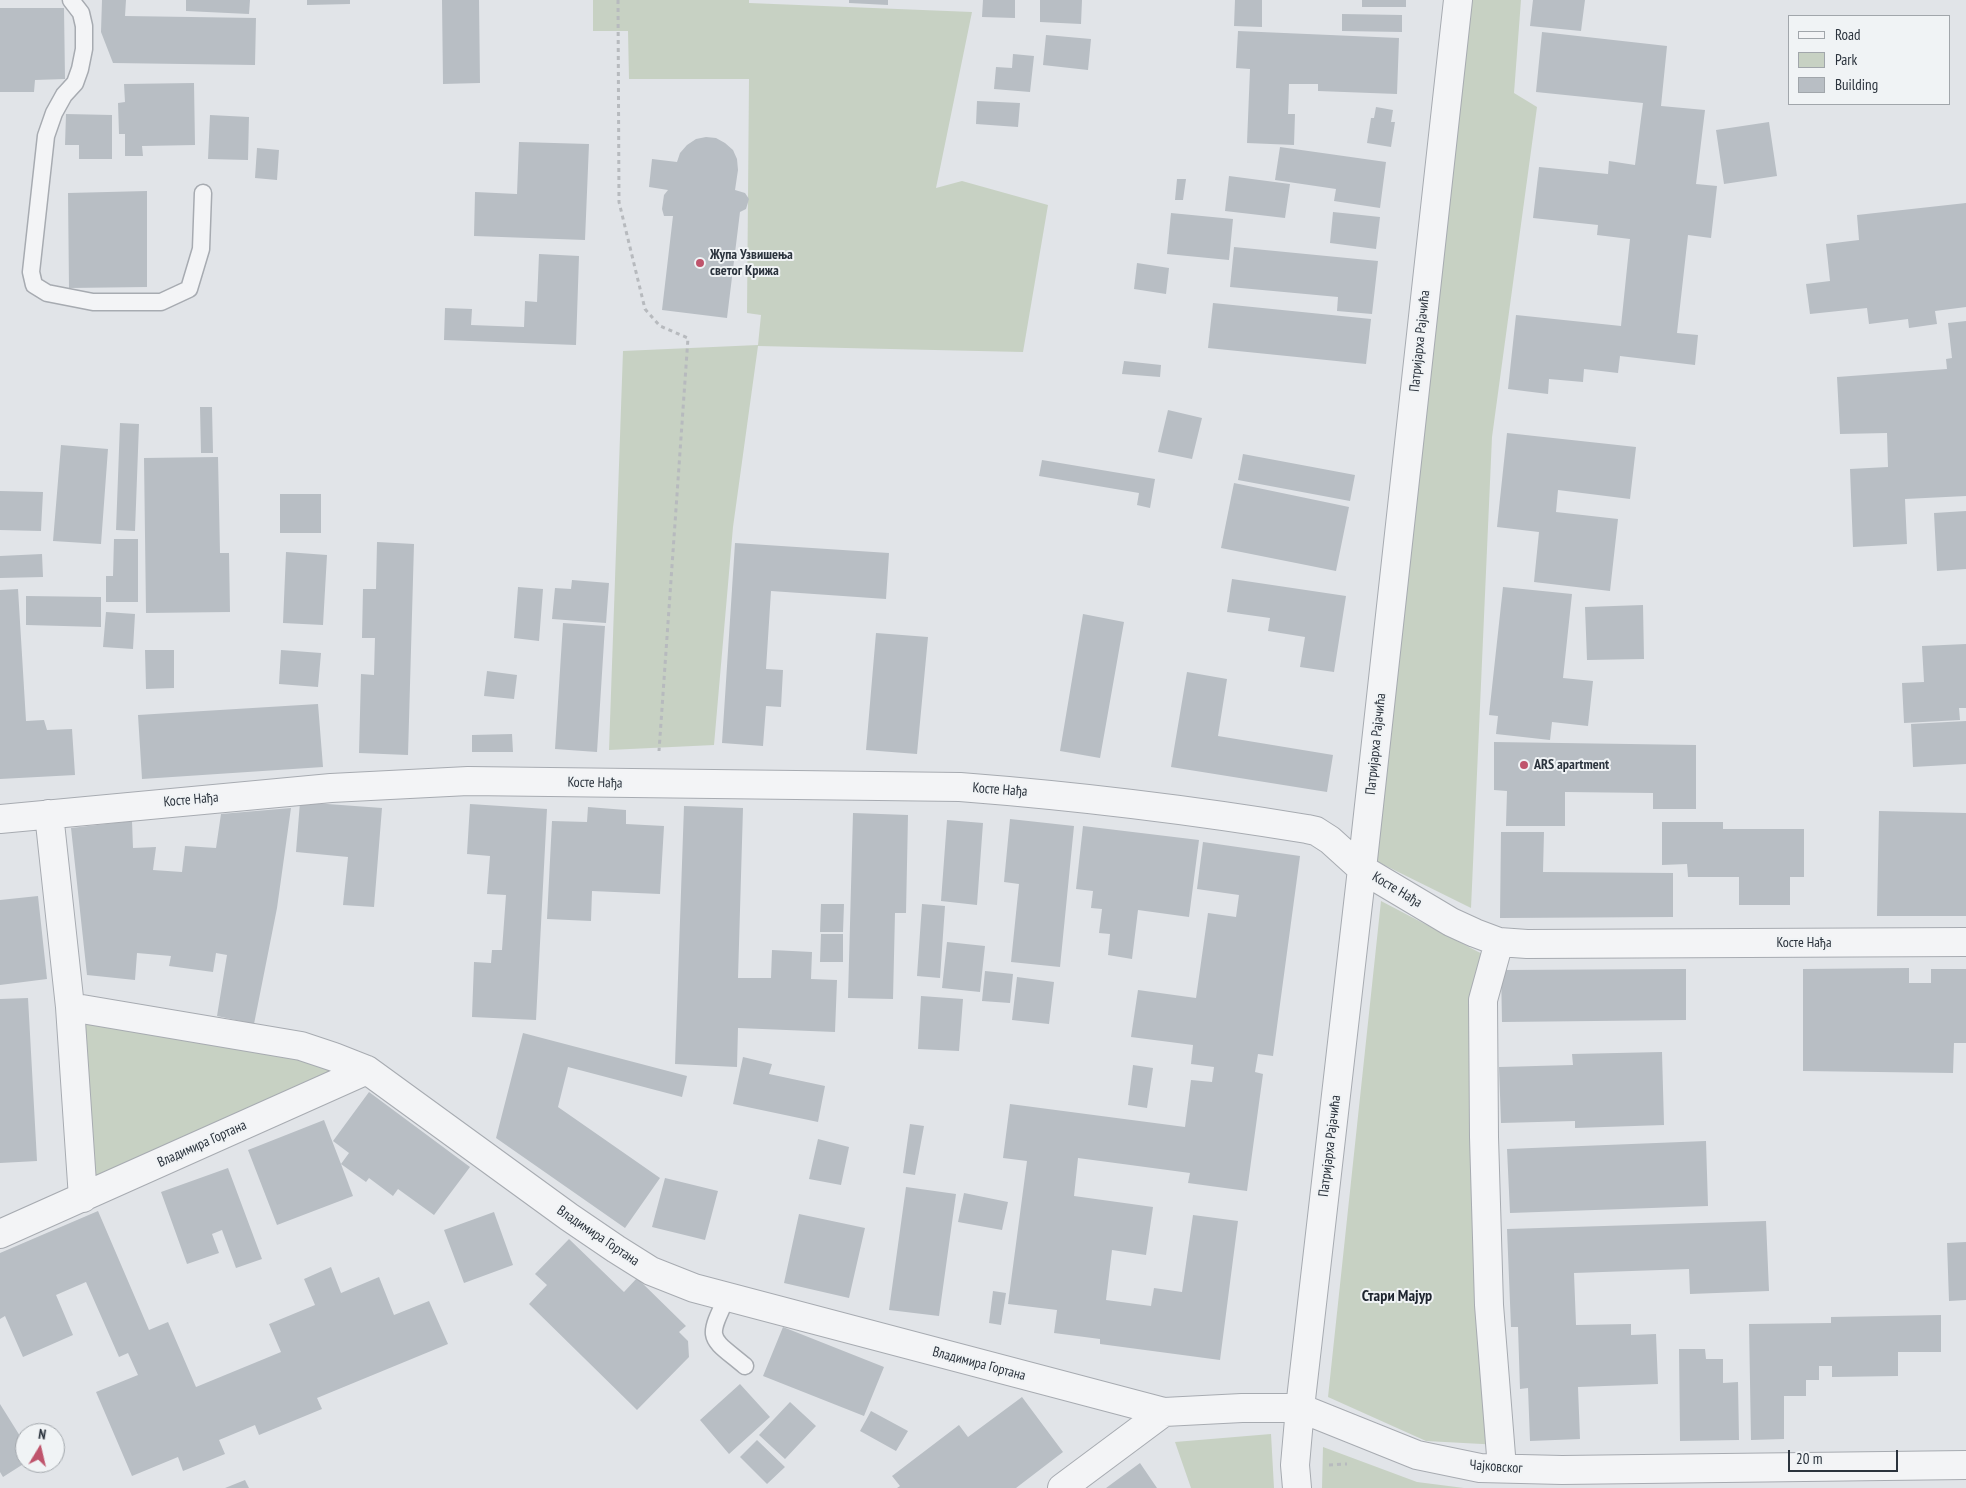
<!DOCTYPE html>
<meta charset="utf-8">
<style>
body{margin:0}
#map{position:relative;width:1966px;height:1488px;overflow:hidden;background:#e1e4e8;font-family:"PT Sans Narrow",sans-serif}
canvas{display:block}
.legend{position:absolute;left:1788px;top:15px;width:162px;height:90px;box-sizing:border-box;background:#f0f3f5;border:1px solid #a1a6ab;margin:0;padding:6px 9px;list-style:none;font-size:15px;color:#2b333d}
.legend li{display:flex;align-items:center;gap:10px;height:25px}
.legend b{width:25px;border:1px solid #a1a6ab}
.north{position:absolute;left:15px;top:1423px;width:50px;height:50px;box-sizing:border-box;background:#f0f3f5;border:1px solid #a1a6ab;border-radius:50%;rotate:9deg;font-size:14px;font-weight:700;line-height:20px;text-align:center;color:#2b333d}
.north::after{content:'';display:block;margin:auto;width:18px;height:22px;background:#bf546c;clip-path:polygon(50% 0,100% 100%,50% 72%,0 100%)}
.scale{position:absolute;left:1788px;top:1450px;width:110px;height:22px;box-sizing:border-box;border:2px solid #2b333d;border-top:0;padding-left:6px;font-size:15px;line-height:18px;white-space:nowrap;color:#2b333d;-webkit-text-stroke:4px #f0f3f5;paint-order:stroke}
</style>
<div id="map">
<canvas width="1966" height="1488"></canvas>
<ul class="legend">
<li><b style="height:6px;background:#f3f4f6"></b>Road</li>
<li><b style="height:14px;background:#c7d1c3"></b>Park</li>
<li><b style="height:14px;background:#b8bec4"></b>Building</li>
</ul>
<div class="north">N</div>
<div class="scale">20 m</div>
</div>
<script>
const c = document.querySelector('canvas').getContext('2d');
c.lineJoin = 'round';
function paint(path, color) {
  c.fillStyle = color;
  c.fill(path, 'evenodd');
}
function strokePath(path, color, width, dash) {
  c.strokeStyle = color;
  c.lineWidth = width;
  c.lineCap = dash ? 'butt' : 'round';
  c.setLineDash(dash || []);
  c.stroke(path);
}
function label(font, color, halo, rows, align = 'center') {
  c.font = font + ' "PT Sans Narrow",sans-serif';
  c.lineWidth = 4;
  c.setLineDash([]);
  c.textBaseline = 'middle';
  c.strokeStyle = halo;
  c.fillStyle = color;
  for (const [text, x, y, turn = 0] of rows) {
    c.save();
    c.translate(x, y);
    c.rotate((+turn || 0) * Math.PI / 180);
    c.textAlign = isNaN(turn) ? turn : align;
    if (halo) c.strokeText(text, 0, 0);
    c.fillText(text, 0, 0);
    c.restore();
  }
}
const green = new Path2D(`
 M593,0h156v3l223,9 -36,176 26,-7 86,24 -25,147 -265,-6 -25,181 -19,218 -105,5 14,-399 135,-6 3,-30 -14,-2 2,-234h-120l-1,-48h-35z
 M1472,0h49l-7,93 23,14 -45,330 -21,471 -95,-47z
 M1381,901l109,57 11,487 -75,-4 -98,-44z
 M70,1007l297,63 -284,128z
 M1271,1434l3,54h-83l-16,-46z
 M1323,1447l94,35 47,6h-142z`);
const building = new Path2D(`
 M102,0h24l-1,16 131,2 -1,47 -142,-2 -12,-31z
 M186,0h64l-1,14 -63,-3z
 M307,0h43v4l-43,1z
 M442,0h37l1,83 -37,1z
 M849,0h39v5l-39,-2z
 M983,0h32v18l-33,-1z
 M1040,0h42l-1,24 -41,-2z
 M1235,0h27v27l-28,-1z
 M1362,0h44v7h-44z
 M1533,0h52l-4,31 -51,-5z
 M0,8h64l1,71 -30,1 -1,12h-34z
 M1342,14l60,1v17l-60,-1z
 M1238,31l161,7 -2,56 -79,-3v-7h-29l-1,30h7l-1,31 -47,-2 3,-74 -14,-1z
 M1542,32l125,14 -6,60 44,4 -9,74 21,2 -6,52 -23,-3 -11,98 21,2 -3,30 -75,-9 -2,17 -34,-4 -1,13 -34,-3 -1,15 -40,-5 8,-74 105,11 9,-87 -33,-4 1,-10 -65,-7 6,-51 69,7 1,-13 26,4 8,-62 -107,-11z
 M1046,35l45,4 -3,31 -45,-5z
 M1013,54l21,2 -4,36 -36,-3 2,-22 16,1z
 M194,83l1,62 -53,1 1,10h-18v-22h-6l-1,-31 7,-1 -1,-18z
 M977,101l43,2 -2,24 -42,-3z
 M1376,107l17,3 -2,12h4l-4,25 -24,-4 4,-25h3z
 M66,114l46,1v44h-33v-14h-14z
 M210,115l39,2 -1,43 -40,-1z
 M1769,122l8,54 -53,8 -8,-54z
 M706,137l10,1 9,5 8,7 4,9 1,11 -3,20 10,3 4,6 -3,10 -6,3 -13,106 -65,-8 11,-94h-9l-2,-7 2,-14 4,-5 -19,-3 3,-28 25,3 3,-9 7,-8 9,-6z
 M519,142l70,2 -4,96 -111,-4 1,-44 42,2z
 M1280,147l106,15 -6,46 -46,-7 2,-12 -61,-9z
 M257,148l22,2 -2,30 -22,-2z
 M1229,176l61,8 -5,34 -60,-7z
 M1177,179h9l-3,21h-8z
 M147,191v96l-78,1 -1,-95z
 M1966,203v104l-31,4 2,13 -28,4 -1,-9 -39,5 -2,-16 -57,6 -4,-30 24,-3 -4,-37 33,-4 -2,-25z
 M1333,212l47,5 -4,32 -46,-6z
 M1171,213l62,6 -4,41 -62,-6z
 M1234,247l144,14 -6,53 -35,-3 1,-14 -108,-10z
 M539,254l40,2 -3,89 -132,-5 1,-32 27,1 -1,16 53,2 1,-26 12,1z
 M1137,263l32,5 -3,26 -32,-5z
 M1213,303l158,16 -5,45 -158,-16z
 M1966,321v175l-61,3 2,45 -54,3 -3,-78 38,-2 -1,-34 -47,1 -3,-57 110,-8 -1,-10 6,-1 -4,-35z
 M1124,361l37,4 -1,12 -38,-3z
 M200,407h12l1,46h-12z
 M1168,410l34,8 -10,41 -34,-7z
 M120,423l19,1 -4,107 -19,-1z
 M1507,433l129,14 -6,52 -72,-9 -2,22 62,7 -8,72 -76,-9 5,-50 -42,-5z
 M61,445l47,4 -7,95 -48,-3z
 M1243,454l112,21 -5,26 -112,-21z
 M218,457l2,96h9l1,59 -84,1 -2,-155z
 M1042,460l113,19 -5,29 -13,-3 2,-12 -100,-17z
 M1234,483l115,24 -13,64 -115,-23z
 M0,491l43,1 -2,39 -41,-1z
 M280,494h41v39h-41z
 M1966,511v58l-29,2 -3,-58z
 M114,539h24v63h-32v-26h7z
 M377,542l37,2 -6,211 -49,-2 2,-79 13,1 1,-37h-13l1,-49h13z
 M735,543l154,10 -3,46 -115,-8 -5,78 17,1 -2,37 -15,-1 -3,40 -41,-3z
 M286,552l41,3 -4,70 -40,-2z
 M42,554l1,23 -43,1v-22z
 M1232,579l114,17 -12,76 -34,-5 5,-30 -37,-6 2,-13 -43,-6z
 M572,580l37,3 -3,40 -54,-4 3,-31 16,1z
 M518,587l25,2 -4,52 -25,-3z
 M1503,587l69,7 -9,84 30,3 -5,45 -36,-4 -2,18 -54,-6 2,-18 -9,-1z
 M18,589l8,132 18,-1 3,10 25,-1 3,46 -75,4v-189z
 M26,596l75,1v30l-75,-2z
 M1643,605l1,54 -57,1 -2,-53z
 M106,612l29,2 -2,35 -30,-2z
 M1083,614l41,8 -24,136 -40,-7z
 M563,623l42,3 -8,126 -42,-3z
 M876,633l52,4 -11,117 -51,-4z
 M1966,644v64h-7l1,12 -56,3 -2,-40 22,-1 -2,-36z
 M145,650h29v38l-28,1z
 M281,650l40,3 -3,34 -39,-3z
 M487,671l30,4 -3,24 -30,-3z
 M1187,672l40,7 -9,57 115,19 -6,37 -156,-25z
 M318,704l5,63 -181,12 -4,-64z
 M1966,721v43l-53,3 -2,-43z
 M512,734l1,18h-41v-17z
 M1494,742l202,3v64h-43v-16l-88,-1v34h-59l1,-35 -13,-1z
 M300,802l82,6 -8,99 -31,-2 5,-48 -52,-5z
 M470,804l77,5 -11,211 -64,-3 2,-55 17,1 1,-13h10l4,-55 -19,-1 3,-38 -23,-2z
 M684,806l59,2 -5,170h33l1,-28 40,2 -1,27 26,1 -2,52 -97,-4 -1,39 -62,-3z
 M588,807l38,3v14l38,2 -4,68 -68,-3 -1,30 -44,-2 5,-98 35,1z
 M291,808l-14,100 -23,116 -37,-8 10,-61 -11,-2 -3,19 -44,-6 2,-10 -34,-3 -2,27 -48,-5 -16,-147 61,-7 1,27 23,-1 -3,23 29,2 3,-26 31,2 5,-34z
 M1879,811l87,2v103h-89z
 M853,813l55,2 -2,98h-11l-2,86 -45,-1z
 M1010,819l64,7 -14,141 -49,-5 8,-78 -15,-2z
 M947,820l36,3 -6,82 -36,-4z
 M1662,822h61v7h81v48h-14v28h-51v-28h-51l-1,-13 -25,1z
 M1083,826l116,14 -10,77 -51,-7 -6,49 -24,-4 2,-21 -11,-1 3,-24 -11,-1 2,-17 -17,-2z
 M1501,832h43l-1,40 130,1v44l-173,1z
 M1203,842l97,14 -27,200 -15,-2 -3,18 8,2 -16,117 -59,-8 2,-10 -112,-15 -4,38 79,11 -7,48 -34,-5 -6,50 45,6 3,-18 28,4 11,-77 45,6 -18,139 -120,-16v-5l-46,-6 3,-23 -49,-6 19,-143 -24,-3 7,-54 175,23 6,-47 21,2 2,-15 -23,-3 2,-19 -62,-8 7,-47 58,8 12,-85 28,4 3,-22 -42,-6z
 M38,896l9,83 -47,6v-85z
 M821,904h23l-1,28h-23z
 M922,904l23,2 -5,72 -23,-2z
 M821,934h22v28h-23z
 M947,942l38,4 -5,46 -38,-4z
 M1909,968v15h22v-14h35v74h-12l-1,30 -150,-2v-102z
 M1686,969v51l-184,2 -1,-52z
 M985,971l28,3 -3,29 -28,-2z
 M1017,977l37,5 -5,42 -37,-4z
 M921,996l42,3 -4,52 -41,-2z
 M28,998l9,163 -37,2v-164z
 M523,1033l164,43 -5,21 -114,-30 -10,40 102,71 -35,50 -129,-90z
 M1662,1052l2,73 -89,3v-7l-74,2 -2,-56 74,-2 -1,-11z
 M743,1057l29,7 -3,10 56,12 -7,36 -85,-18z
 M1133,1065l20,3 -6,40 -19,-3z
 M369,1092l101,75 -36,48 -36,-26 -5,7 -24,-18 -3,4 -25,-18 12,32 -76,29 -29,-75 76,-30 17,44 8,-11 -16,-12z
 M910,1124l14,2 -9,49 -12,-2z
 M818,1139l31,8 -8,38 -32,-6z
 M1706,1141l2,65 -198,7 -3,-64z
 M228,1168l34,91 -26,9 -14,-38 -10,4 7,19 -32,11 -26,-72z
 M665,1178l53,13 -13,49 -53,-13z
 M906,1187l50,7 -17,122 -50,-6z
 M964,1193l44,9 -6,28 -44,-8z
 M98,1211l51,119 19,-8 28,65 85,-35 -12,-28 46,-19 -11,-26 27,-12 10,26 38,-16 15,38 35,-14 19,43 -131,54 5,11 -63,26 -4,-10 -36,15 6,14 -42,17 -5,-14 -46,19 -36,-84 42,-17 -10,-22 -9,4 -33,-75 -30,13 17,40 -50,22 -18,-41 -5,3v-66z
 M494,1212l19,53 -49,18 -20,-53z
 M799,1214l66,14 -16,70 -65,-15z
 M1766,1221l3,70 -79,3 -1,-25 -115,4 2,52 55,-1v11l25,-1 2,50 -80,3 2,52 -50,2 -2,-53 -8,1 -2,-62h-7l-4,-98z
 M569,1239l55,53 13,-14 49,48 -7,6 9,9 1,16 -52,53 -108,-106 18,-19 -12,-11z
 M1966,1242v58l-17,1 -2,-58z
 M993,1291l13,2 -5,32 -12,-2z
 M1941,1315v37h-43v24l-66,1v-11h-13v14h-13v16h-22v43l-33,1 -2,-116 82,-1v-6z
 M783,1327l101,40 -20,49 -101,-40z
 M1679,1349h26l1,10h17v24l15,-1 1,58 -59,1z
 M740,1384l30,33 -41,37 -29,-34z
 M1022,1397l41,55 -47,36h-119l3,-2 -8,-10 67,-51 9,12z
 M790,1402l26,24 -31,33 -26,-24z
 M0,1404l25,40v19l-22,14 -3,-5z
 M871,1411l37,20 -12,20 -36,-20z
 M757,1440l28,27 -18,17 -27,-27z
 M1140,1463l17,25h-51z
 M245,1480l4,8h-24z`);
const path = new Path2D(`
 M618,0l1,202 26,107 15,17 28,12 -29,413
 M1329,1465l18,-1`);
const lane = new Path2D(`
 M71,0l10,13 3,13v23l-4,20 -5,14 -11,12 -10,18 -8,23 -15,136 3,13 13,8 46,9h68l28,-13 12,-40 2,-56
 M727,1297c-21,44 -18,39 18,69`);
const street = new Path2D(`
 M49,814l21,193 13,191
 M0,819l331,-31 137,-7 492,6c116,9 232,23 347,42l9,2 14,9 32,29 89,53 24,11 24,9 28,2 439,-2
 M1499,942l-16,58 1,137 5,168 13,163
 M70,1007l231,39 33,11 33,13
 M0,1234l367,-164 202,147 47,32 35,22 43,17 470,124
 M1062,1488l102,-76 78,-4h58l117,47 63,13 82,2 404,-5
 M1297,1488l-2,-23 5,-57 62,-539 96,-869`);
const markers = [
 [700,263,5,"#bf546c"],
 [1524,765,5,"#bf546c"]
];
const poiNames = [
 ["Жупа Узвишења",710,255],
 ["светог Крижа",710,271],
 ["ARS apartment",1534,765]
];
const streetNames = [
 ["Патријарха Рајачића",1420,341,-84],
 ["Патријарха Рајачића",1376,744,-84],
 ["Косте Нађа",595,783,1],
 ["Косте Нађа",1000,790,4],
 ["Косте Нађа",191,800,-5],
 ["Косте Нађа",1397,890,31],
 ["Косте Нађа",1804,943],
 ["Владимира Гортана",202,1144,-24],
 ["Патријарха Рајачића",1330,1146,-83],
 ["Владимира Гортана",598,1236,34],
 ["Владимира Гортана",979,1364,15],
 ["Чајковског",1496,1467,4]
];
const quarterNames = [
 ["Стари Мајур",1397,1296]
];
paint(green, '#c7d1c3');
paint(building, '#b8bec4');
strokePath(lane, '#a7abb1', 19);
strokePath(street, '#a7abb1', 30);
strokePath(path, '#b7babe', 3, [4, 4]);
strokePath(lane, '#f3f4f6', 16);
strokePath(street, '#f3f4f6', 28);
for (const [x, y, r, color] of markers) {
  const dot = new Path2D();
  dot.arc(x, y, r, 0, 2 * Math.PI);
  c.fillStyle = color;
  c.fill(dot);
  strokePath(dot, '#f0f3f5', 2);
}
label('bold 14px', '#2b333d', '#f0f3f5', poiNames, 'left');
label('14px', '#2b333d', '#f0f3f5', streetNames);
label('bold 16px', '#1d242e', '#f0f3f5', quarterNames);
</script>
